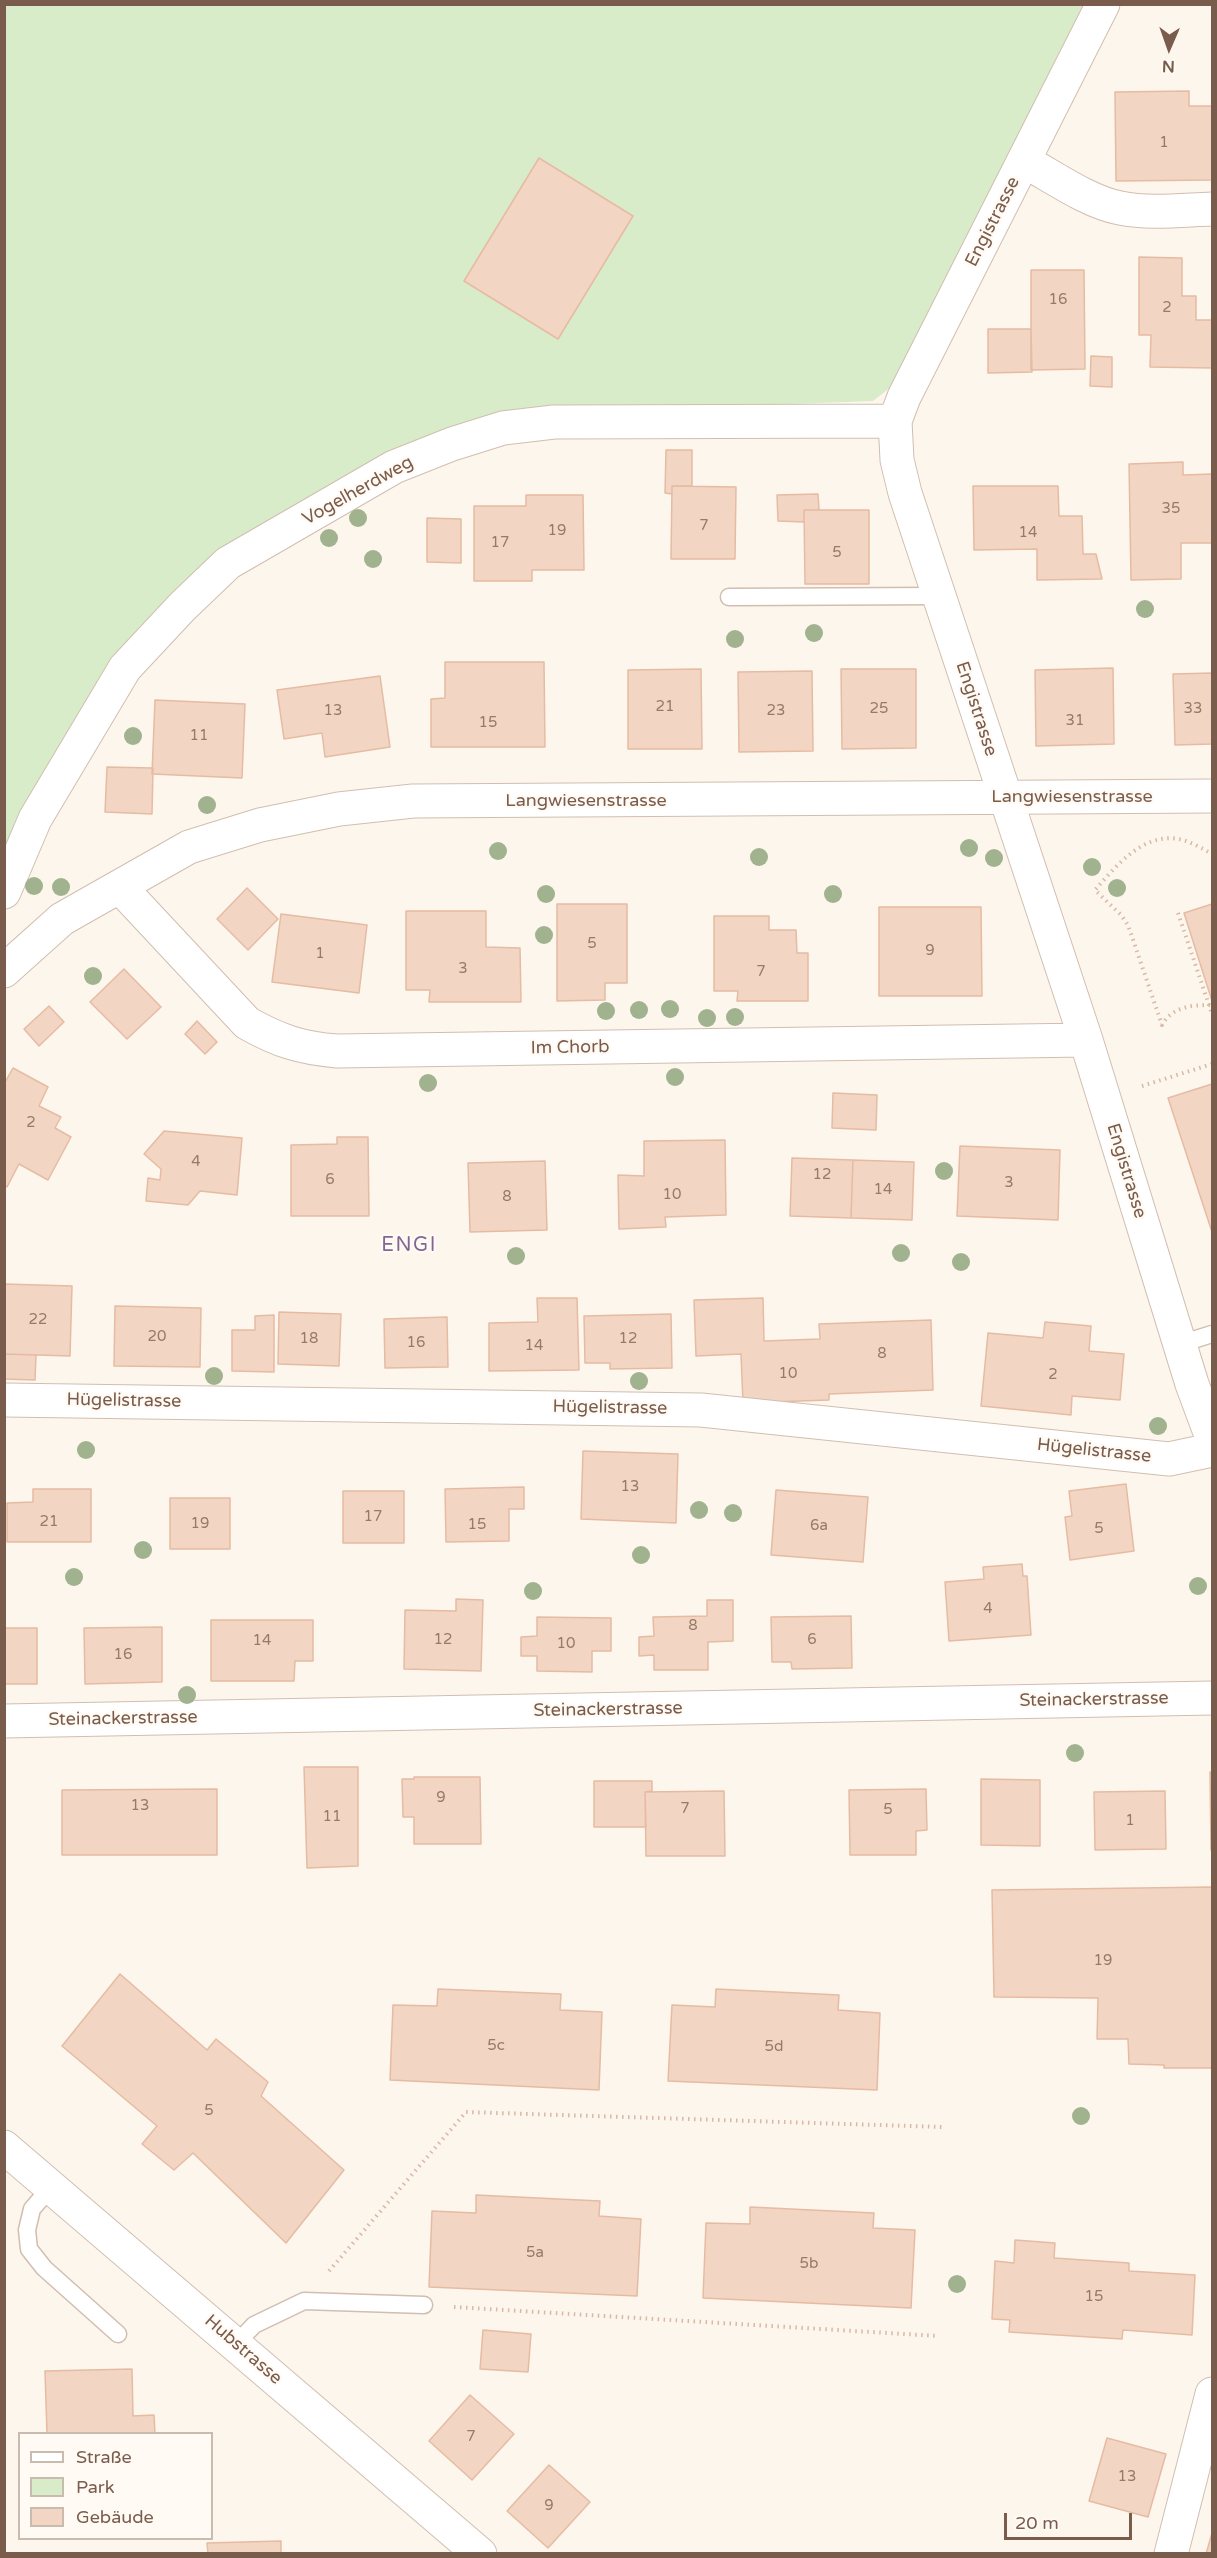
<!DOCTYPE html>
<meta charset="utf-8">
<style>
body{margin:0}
#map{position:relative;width:1217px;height:2558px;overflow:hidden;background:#fdf6ec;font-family:"Varela Round",sans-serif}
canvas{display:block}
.frame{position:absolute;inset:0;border:6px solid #7a5c4d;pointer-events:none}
.legend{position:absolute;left:18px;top:2432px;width:195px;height:108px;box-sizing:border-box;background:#fffaf3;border:2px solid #cabbb1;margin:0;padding:8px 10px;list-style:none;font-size:18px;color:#7a5c4d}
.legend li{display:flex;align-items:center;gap:12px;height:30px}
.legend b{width:30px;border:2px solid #cabbb1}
.north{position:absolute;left:1139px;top:18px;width:60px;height:60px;-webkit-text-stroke:4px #fffaf3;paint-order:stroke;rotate:182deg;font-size:16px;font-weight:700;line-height:24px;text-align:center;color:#7a5c4d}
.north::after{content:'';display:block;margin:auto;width:21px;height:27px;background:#7a5c4d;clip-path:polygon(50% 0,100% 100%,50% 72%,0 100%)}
.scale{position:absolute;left:1004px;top:2513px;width:128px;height:27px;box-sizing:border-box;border:3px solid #7a5c4d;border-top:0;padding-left:8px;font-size:18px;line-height:21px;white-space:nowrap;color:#7a5c4d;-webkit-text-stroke:4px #fffaf3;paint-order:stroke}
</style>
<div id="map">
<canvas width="1217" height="2558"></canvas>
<div class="frame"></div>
<ul class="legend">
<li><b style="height:8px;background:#fff"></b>Straße</li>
<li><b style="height:16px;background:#d8ecc9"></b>Park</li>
<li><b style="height:16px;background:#f3d5c3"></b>Gebäude</li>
</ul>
<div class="north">N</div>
<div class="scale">20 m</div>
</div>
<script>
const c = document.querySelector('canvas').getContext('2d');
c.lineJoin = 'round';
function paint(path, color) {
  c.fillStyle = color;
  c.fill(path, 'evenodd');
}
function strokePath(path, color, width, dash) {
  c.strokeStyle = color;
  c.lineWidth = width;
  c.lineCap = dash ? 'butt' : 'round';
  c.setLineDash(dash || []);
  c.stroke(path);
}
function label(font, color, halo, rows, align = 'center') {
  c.font = font + ' "Varela Round",sans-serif';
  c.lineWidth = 4.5;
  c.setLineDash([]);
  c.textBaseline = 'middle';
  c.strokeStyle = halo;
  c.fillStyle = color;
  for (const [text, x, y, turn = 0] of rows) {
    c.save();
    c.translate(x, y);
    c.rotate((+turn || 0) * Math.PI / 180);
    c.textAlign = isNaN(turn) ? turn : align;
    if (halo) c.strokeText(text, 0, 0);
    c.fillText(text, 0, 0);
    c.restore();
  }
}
const green = new Path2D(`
 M5,5h1083l-197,382 -18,14 -354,13 -283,131 -231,309z`);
const building = new Path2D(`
 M1189,91v15h23v74l-96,1 -1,-89z
 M539,158l94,58 -75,123 -94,-58z
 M1139,257l43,1v38h14v24h16v48l-62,-1 1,-32h-12z
 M1031,270h53l1,99 -54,1z
 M988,329h43l1,43 -44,1z
 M1091,356l21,1v30l-22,-1z
 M666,450h26v36h-20v8l-7,-1z
 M1183,462v13l29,-1v69h-31v36l-50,1 -2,-116z
 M672,486l64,1 -1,72h-64z
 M973,486h85l1,30h23l1,38h13l6,25 -65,1v-31l-63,1z
 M818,494l1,16h-15v12l-26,-1 -1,-26z
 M526,495h57l1,75h-52v11h-58v-75h52z
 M804,510h65v74h-64z
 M427,518l34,1v44l-34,-1z
 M445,662h99l1,85h-114v-48l14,-1z
 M1113,668l1,76 -78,2 -1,-76z
 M701,669l1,80h-74v-79z
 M841,669h75v79l-74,1z
 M812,671l1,80 -74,1 -1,-80z
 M1212,673v71l-37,1 -2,-71z
 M380,676l10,71 -65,10 -3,-24 -38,6 -7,-49z
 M155,700l90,4 -3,74 -90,-4z
 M107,767l46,1 -1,46 -47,-2z
 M247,888l31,31 -30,31 -31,-31z
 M557,904h70v79h-22v17l-48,1z
 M1212,904v97l-28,-88z
 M879,907h102l1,89h-103z
 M406,911h80v36l34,1 1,54h-92l1,-12h-24z
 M281,914l86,11 -8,68 -87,-11z
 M714,916h55v14h27l1,23h11v48h-71l1,-10h-24z
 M124,969l37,38 -34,32 -37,-37z
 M49,1006l15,16 -25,24 -15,-17z
 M197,1021l20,21 -12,12 -20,-20z
 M13,1068l35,19 -9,19 22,11 -6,11 16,9 -23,43 -29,-16 -12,23 -3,-2v-101z
 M1212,1084v148l-44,-134z
 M833,1093l44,2 -1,35 -44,-2z
 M164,1131l78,7 -5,57 -37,-4 -12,14 -42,-4 2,-23 12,2 1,-11 -17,-15z
 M337,1137h31l1,79h-78v-71l46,-1z
 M725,1140l1,75 -61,2 1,10 -47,2 -1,-54 26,1v-35z
 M960,1146l100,4 -2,70 -101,-4z
 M792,1158l61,2 -2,58 -61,-2z
 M853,1160l61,2 -2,58 -61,-2z
 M545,1161l2,69 -77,2 -2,-69z
 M4,1284l68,2 -2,70 -66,-2z
 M537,1298h40l2,72 -90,1v-48l49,-1z
 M763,1298l1,43 56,-2 -1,-15 112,-4 2,70 -104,4v6l-86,3 -2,-49 -45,2 -2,-56z
 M115,1306l86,2 -1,59 -86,-1z
 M279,1312l62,2 -2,52 -61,-2z
 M671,1314l1,54 -62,1v-6h-25l-1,-47z
 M274,1315v57l-42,-1v-41h23v-14z
 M447,1317l1,50 -63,1 -1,-49z
 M1045,1322l46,4 -2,25 35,3 -4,46 -48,-4 -1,19 -90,-9 7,-73 55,5z
 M4,1354l32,1 -1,25 -31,-1z
 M583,1451l95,3 -2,69 -95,-4z
 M1126,1484l8,67 -64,9 -5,-43 7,-1 -3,-25z
 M524,1487v22h-15v32l-63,1 -1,-53z
 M33,1489h58v53h-84v-39l26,-1z
 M776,1490l92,7 -5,65 -92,-7z
 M343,1491h61v52h-61z
 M170,1498h60v51h-60z
 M1022,1564l1,12h4l4,59 -82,6 -4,-59 39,-3 -1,-12z
 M456,1599l27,1 -2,71 -77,-2 1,-59 51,1z
 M707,1600h26v41l-25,1v28h-54v-15l-15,1v-19l15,-1 -1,-19 54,-1z
 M851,1616l1,52 -60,1 -1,-7h-19l-1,-45z
 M537,1617l74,1v33h-19v21l-55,-1v-15h-16v-19l16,-1z
 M211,1620h102v41h-18l-1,20h-83z
 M162,1627v55l-77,2 -1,-56z
 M4,1628h33v56h-33z
 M304,1767h54v99l-51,2z
 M1210,1772h2v77l-1,1z
 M414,1777h66l1,67h-67v-27h-11l-1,-38h12z
 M981,1779l59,1v66l-59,-1z
 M594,1781h58v10l-7,1 1,35h-52z
 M217,1789v66h-155v-65z
 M926,1789l1,41 -11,1v24h-66l-1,-65z
 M724,1791l1,65h-79l-1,-64z
 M1165,1791l1,58 -71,1 -1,-58z
 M1212,1887v181h-48v-3l-35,-1 -1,-25h-31l1,-41 -104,-1 -2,-107z
 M120,1974l87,76 9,-11 52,43 -7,14 83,74 -58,73 -93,-90 -19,17 -32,-26 15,-18 -95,-80z
 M438,1989l123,5 -1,16 42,2 -3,78 -209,-10 3,-75 44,1z
 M716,1989l123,6 -1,15 42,3 -3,77 -209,-9 4,-76 43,2z
 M476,2195l124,6 -1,15 42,3 -4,77 -208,-9 3,-76 44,2z
 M750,2207l124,6 -1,15 42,2 -4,78 -208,-10 3,-75 44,1z
 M1015,2240l40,3 -1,15 75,5v8l66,4 -3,60 -69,-5 -1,9 -113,-7 1,-12 -18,-1 3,-58 19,2z
 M483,2330l48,4 -3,38 -48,-3z
 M132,2369l1,47 21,-1 1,19h-108l-2,-63z
 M470,2395l44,39 -42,46 -43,-39z
 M1107,2438l59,16 -18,63 -59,-16z
 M549,2465l41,37 -42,46 -41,-37z
 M1212,2533v21h-6z
 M281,2541v13h-73l-1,-11z`);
const path = new Path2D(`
 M1178,913l34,101
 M1210,1005c-19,0 -38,2 -48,20l-34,-100 -7,-10 -26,-25c22,-25 50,-60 88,-50 10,3 20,9 29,14
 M1142,1086l70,-22
 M329,2271l137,-159 476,15
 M454,2307l484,29`);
const service = new Path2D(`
 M729,597l210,-1
 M1180,1344l32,-10
 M51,2187l-19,22 -5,21 2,19 15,19 74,66
 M236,2344l18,-19 50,-24 120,4`);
const minor = new Path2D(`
 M1103,4l-199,393 -9,24 2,39 8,33 181,547 106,344 20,54
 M1024,161c28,15 64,41 96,47 29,6 62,2 92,1
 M120,887l127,136c32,18 54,25 90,28l749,-11
 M4,892l31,-73 90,-151 57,-61 46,-44 166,-96 58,-23 51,-16 51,-6 341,-1
 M4,971l58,-52 127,-72 71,-22 79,-16 74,-8 799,-5
 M4,1400l697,10 468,49 43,-9
 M4,1721l1208,-23
 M1171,2554l41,-160`);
const tertiary = new Path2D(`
 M4,2147l476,407`);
const trees = [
 [358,518],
 [329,538],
 [373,559],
 [1145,609],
 [814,633],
 [735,639],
 [133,736],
 [207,805],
 [969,848],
 [498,851],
 [759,857],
 [994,858],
 [1092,867],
 [34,886],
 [61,887],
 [1117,888],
 [546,894],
 [833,894],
 [544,935],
 [93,976],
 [670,1009],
 [639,1010],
 [606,1011],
 [735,1017],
 [707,1018],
 [675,1077],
 [428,1083],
 [944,1171],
 [901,1253],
 [516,1256],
 [961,1262],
 [214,1376],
 [639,1381],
 [1158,1426],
 [86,1450],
 [699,1510],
 [733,1513],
 [143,1550],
 [641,1555],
 [74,1577],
 [1198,1586],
 [533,1591],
 [187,1695],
 [1075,1753],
 [1081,2116],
 [957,2284]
];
const numberNames = [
 ["1",1164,143],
 ["16",1058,300],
 ["2",1167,308],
 ["35",1171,509],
 ["7",704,526],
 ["19",557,531],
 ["14",1028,533],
 ["17",500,543],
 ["5",837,553],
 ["21",665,707],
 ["25",879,709],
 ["33",1193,709],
 ["13",333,711],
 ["23",776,711],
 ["31",1075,721],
 ["15",488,723],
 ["11",199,736],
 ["5",592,944],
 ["9",930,951],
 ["1",320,954],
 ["3",463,969],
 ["7",761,972],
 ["2",31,1123],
 ["4",196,1162],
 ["12",822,1175],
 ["6",330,1180],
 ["3",1009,1183],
 ["14",883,1190],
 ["10",672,1195],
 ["8",507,1197],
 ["22",38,1320],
 ["20",157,1337],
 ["18",309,1339],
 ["12",628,1339],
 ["16",416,1343],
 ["14",534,1346],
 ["8",882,1354],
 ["10",788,1374],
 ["2",1053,1375],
 ["13",630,1487],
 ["17",373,1517],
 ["21",49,1522],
 ["19",200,1524],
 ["15",477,1525],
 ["6a",819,1526],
 ["5",1099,1529],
 ["4",988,1609],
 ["8",693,1626],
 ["12",443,1640],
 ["6",812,1640],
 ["14",262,1641],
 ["10",566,1644],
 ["16",123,1655],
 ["9",441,1798],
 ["13",140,1806],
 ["7",685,1809],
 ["5",888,1810],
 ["11",332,1817],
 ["1",1130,1821],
 ["19",1103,1961],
 ["5c",496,2046],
 ["5d",774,2047],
 ["5",209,2111],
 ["5a",535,2253],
 ["5b",809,2264],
 ["15",1094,2297],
 ["7",471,2437],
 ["13",1127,2477],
 ["9",549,2506]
];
const streetNames = [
 ["Engistrasse",993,222,-63],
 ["Vogelherdweg",358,491,-29],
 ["Engistrasse",976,709,72],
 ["Langwiesenstrasse",1072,797],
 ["Langwiesenstrasse",586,801],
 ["Im Chorb",570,1048,-1],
 ["Engistrasse",1126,1171,73],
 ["Hügelistrasse",124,1401,1],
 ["Hügelistrasse",610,1408,1],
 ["Hügelistrasse",1094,1451,6],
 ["Steinackerstrasse",1094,1700,-1],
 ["Steinackerstrasse",608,1710,-1],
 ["Steinackerstrasse",123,1719,-1],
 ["Hubstrasse",243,2350,41]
];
const neighbourhoodNames = [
 ["ENGI",409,1246]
];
paint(green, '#d8ecc9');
paint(building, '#f3d5c3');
strokePath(building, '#e6bba3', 1.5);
strokePath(service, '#d1beb0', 19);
strokePath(minor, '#d1beb0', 35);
strokePath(tertiary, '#d1beb0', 35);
strokePath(path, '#d9b8a5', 4, [1.5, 4.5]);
strokePath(service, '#fff', 16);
strokePath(minor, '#fff', 33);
strokePath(tertiary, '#fff', 33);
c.fillStyle = '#a0b28e';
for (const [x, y] of trees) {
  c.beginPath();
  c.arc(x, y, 9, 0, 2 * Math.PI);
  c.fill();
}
label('15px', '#987a6a', null, numberNames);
label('18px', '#7a5c4d', '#fffaf3', streetNames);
c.letterSpacing = '1.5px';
label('20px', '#846695', '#fffaf3', neighbourhoodNames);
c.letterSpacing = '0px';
</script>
